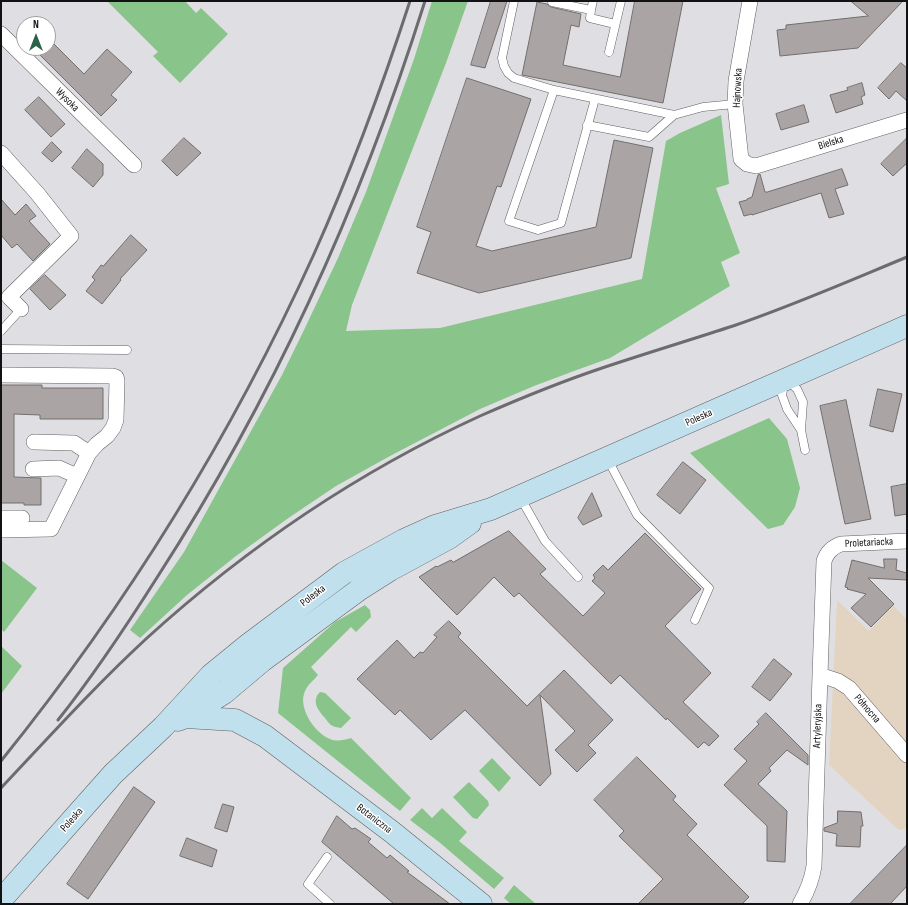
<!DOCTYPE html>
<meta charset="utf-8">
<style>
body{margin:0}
#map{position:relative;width:908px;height:905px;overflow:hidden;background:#dfdfe3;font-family:"Sofia Sans Condensed",sans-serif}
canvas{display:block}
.frame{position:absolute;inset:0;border:2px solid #121214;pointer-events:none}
.north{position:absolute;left:16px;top:16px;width:40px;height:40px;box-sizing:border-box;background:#fff;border:1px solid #a0a0a1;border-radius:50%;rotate:0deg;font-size:11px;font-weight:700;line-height:16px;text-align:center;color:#121214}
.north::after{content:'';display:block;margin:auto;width:14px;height:18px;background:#2c6249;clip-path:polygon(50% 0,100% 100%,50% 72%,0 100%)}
</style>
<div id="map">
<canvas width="908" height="905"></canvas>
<div class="frame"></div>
<div class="north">N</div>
</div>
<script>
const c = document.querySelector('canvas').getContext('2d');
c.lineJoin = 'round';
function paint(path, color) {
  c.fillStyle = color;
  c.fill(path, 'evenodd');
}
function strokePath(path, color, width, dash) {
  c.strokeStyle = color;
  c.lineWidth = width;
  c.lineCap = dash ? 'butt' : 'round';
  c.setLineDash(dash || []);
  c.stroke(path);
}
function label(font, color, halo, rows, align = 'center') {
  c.font = font + ' "Sofia Sans Condensed",sans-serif';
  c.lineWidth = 3;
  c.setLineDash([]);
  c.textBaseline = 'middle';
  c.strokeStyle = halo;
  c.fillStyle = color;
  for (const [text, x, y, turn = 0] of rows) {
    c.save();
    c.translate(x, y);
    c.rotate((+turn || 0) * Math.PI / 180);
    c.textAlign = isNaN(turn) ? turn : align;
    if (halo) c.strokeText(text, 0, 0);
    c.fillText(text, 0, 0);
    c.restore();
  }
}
const industrial = new Path2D(`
 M837,600l32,31 24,-26 14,15v208l-8,2 -70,-65z`);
const green = new Path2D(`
 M107,1h78l11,12 5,-5 27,26 -48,49 -27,-27 5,-4z
 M432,1h36l-22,62 -94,242 -6,26 94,-3 202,-49 24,-138 14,-8 41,-18 8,69 -13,4 24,65 -19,9 9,24 -120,72 -36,13 -40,15 -54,23 -90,47 -54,30 -49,33 -51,37 -49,39 -47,43 -10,-8 54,-78 98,-177 22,-45 34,-72 28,-66 48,-133z
 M769,418l18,21 13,49 -5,19 -12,18 -15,4 -78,-76z
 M1,560l36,28 -33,44 -3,-3z
 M365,605l5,5 1,7 -15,15 -5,-5 -40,40 7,8c-5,6 -12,11 -14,19 -5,16 12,40 26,45 7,3 14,1 21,-1l60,60 -11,13 -122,-98 5,-45 52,-46z
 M1,646l21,20 -21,28z
 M320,692l5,1 26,25 -10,10c-4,-1 -7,-1 -10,-3 -3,-2 -4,-5 -6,-7 -7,-8 -14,-17 -5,-26z
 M492,758l19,20 -12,14 -20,-21z
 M469,782l19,19 1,4 -12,14 -4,-1 -20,-21z
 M422,808l10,10 10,-10 25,24 -8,9 45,37 -10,11 -55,-47 -29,-22z
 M514,885l22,19h-25l-7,-6z`);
const building = new Path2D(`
 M491,1h16l-22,67 -14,-3z
 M635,1h48l-20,102 -141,-28 15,-73 10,2 4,3 30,7 -2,13 -8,-2 -8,40 57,12z
 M851,1h52l-45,47 -78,8 -3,-26 9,-1v-4l82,-9z
 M53,43l31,31 23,-25 25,23 -21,23 6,5 -16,16 -61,-61z
 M901,63l6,5v33l-11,-10 -7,8 -11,-11z
 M467,78l64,21 -30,88 -4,-1 -21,60 16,5 104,-24 18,-87 39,8 -22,110 -152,35 -62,-20 14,-41 -14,-5z
 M862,83l3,12 -4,2 2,7 -27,9 -6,-18 18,-5 -1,-2z
 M39,97l26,27 -14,13 -26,-27z
 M804,105l5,17 -28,8 -5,-16z
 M184,138l17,15 -24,23 -15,-15z
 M907,138v25l-14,13 -12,-12z
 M52,142l10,10 -10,10 -10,-9z
 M87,149l16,15v11l-10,12 -21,-19z
 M842,169l6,16 -13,4 9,25 -15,4 -8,-25 -69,22v-1l-8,2 -5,-14 8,-2v-1l5,-2 6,-22 2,-1 5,18h2z
 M1,199l14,16 11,-11 10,12 -7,5 21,23 -17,17 -16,-17 -5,4 -11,-13z
 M131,235l16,15 -27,29 1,1 -19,24 -16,-13 9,-11 -3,-3 9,-12 2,1z
 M45,275l21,20 -16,15 -20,-21z
 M1,385h41v3h61v31h-63v-4l-26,-1v63l27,1v27h-17v-2h-23z
 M878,389l24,5 -9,38 -23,-6z
 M846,400l25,119 -26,5 -25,-118z
 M683,462l23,18 -26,34 -23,-19z
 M907,484v30l-12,2 -4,-29z
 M592,493l10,23 -19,9 -5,-7z
 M509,531l37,38 -6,5 43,42 22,-23 -13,-12 3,-3 -2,-3 10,-10 5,5 37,-37 56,56 -36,37 46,47 -28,29 36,34 -10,10 -5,-4 -6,6 -31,-30 -1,2 -46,-45 -9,9 -92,-91 -5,4 -20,-20 -37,38 -38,-38 17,-11 1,1 14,-7 2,2z
 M884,559h13l-1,11 11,3v7l-39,-2 26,26 -23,23 -20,-19 15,-14 -19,-5 1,-1 -3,-1 7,-27 32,8z
 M449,621l12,12 -3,4 69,69 37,-36 49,50 -25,25 8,8 -19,19 -22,-22 20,-19 -35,-36 11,79 -11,12 -75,-76 -34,30 -31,-30 -5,5 -38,-36 40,-39 17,18 6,-6 3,1 14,-16 -3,-2z
 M774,659l18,15 -22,27 -18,-14z
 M766,713l42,42v10l-21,-15 -18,18 2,3 -13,13 29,27 -2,51 -18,-1v-35l-43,-41 23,-24 -13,-12 25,-25 -2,-2z
 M637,757l39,39 -3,4 24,24 -10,11 62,62 -7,7h-104l25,-25 -44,-43 5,-5 -30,-31z
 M134,787l21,15 -67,97 -21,-15z
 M223,804l11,3 -7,25 -12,-4z
 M838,811l23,1 2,14h-2l-1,21 -24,-1 1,-12 -13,-3v-3l13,-5z
 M337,816l15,13 3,-1 16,11 -3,3 19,16 3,-3 19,16 -2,1 43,32h-56l-72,-62z
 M187,838l30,12 -5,17 -32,-11z
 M907,845v41l-17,18h-40z`);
const service = new Path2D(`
 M514,1l-12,57 2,8 4,7 6,5 40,12 120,25 29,-8 32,-3
 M552,1v1l39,8 2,-9
 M591,10l-1,8 25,6
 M609,52l12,-51
 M554,90l-45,131 29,9 23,-7 34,-124
 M587,125l62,12 25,-22
 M1,331l20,-22
 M1,349l126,1
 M801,430l-14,-21 -5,-14 3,-16 12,10 6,13 -2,28 4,20
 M607,458l30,57 72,73 -14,32
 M520,497l25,44 33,36
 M327,857l-19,27 22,20`);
const minor = new Path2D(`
 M750,1l-14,80 -1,23 6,55 6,5 9,2 151,-46
 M1,34l133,131
 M1,153l36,40 34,43 -62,61 12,12
 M1,375l112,1 3,1 1,3 -1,40 -3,8 -6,8 -10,8 -8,9 -38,76 -50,1
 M34,442l40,1 15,10
 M33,469l26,-1 18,8
 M1,518h21
 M820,675l18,6 11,7 58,67
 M800,904c7,-12 12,-25 14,-38l6,-191 4,-114c3,-9 8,-14 17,-17l66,-3`);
const secondary = new Path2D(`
 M186,717l49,3 30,16 127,96 89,72
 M178,720l8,-3 38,-24 38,-32 98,-72 30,-19 59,-32 21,-15
 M1,900l112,-126 50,-47 48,-52 38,-31 95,-71 60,-33 31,-14 56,-17 416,-183`);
const rail = new Path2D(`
 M58,720c36,-45 69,-95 100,-144 115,-178 203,-372 267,-575
 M1,761c125,-155 231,-326 313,-507 37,-83 68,-167 96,-253
 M1,788c48,-51 95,-103 146,-150 99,-90 211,-166 333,-222 41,-18 83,-35 125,-49 42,-14 85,-27 128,-41 59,-20 116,-45 174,-69`);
const streetNames = [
 ["Hajnowska",738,88,-87],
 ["Wysoka",67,100,45],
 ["Bielska",831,143,-17],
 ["Poleska",699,418,-24],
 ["Proletariacka",869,543,-3],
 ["Poleska",313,596,-37],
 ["Północna",867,709,49],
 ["Artyleryjska",818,726,-88],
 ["Botaniczna",374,819,37],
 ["Poleska",72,820,-48]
];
paint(industrial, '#e2d4c1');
paint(green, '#89c48a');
paint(building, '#aaa5a4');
strokePath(building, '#726e6d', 1);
strokePath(service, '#606063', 9);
strokePath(minor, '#606063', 16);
strokePath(secondary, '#606063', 23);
strokePath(service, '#fff', 8);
strokePath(minor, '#fff', 15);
strokePath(secondary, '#c1e0ed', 22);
strokePath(rail, '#6c6c6f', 3);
label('11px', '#121214', '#fff', streetNames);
</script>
